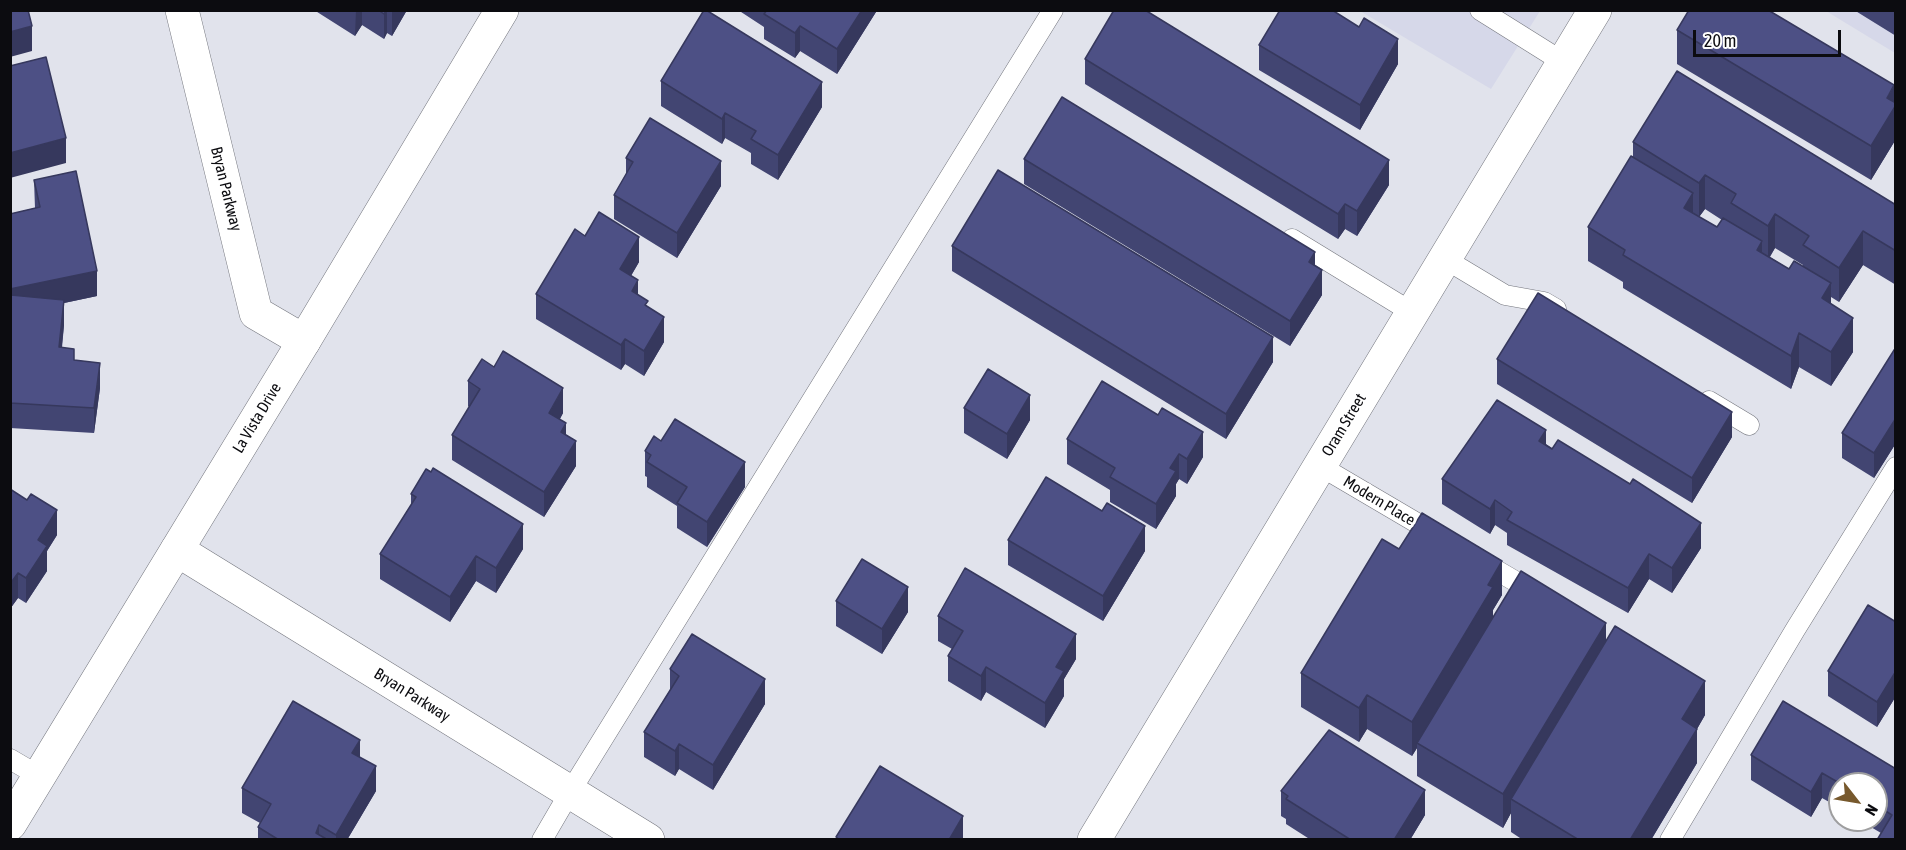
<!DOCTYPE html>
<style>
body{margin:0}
#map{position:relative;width:1906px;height:850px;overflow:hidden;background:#e1e3ec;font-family:"Asap Condensed",sans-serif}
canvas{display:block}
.frame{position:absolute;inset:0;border:12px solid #0c0c10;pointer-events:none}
.north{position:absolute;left:1828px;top:772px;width:60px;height:60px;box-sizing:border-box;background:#fff;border:2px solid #9e9e9f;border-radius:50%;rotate:121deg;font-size:16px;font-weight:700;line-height:24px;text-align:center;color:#0c0c10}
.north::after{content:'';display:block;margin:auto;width:21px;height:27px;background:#77592d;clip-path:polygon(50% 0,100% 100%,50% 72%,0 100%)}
.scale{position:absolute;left:1693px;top:30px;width:148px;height:27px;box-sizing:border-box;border:3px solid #0c0c10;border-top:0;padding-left:8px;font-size:18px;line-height:21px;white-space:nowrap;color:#0c0c10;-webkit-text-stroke:4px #fff;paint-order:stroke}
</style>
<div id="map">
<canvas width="1906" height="850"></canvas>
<div class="frame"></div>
<div class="north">N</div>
<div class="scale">20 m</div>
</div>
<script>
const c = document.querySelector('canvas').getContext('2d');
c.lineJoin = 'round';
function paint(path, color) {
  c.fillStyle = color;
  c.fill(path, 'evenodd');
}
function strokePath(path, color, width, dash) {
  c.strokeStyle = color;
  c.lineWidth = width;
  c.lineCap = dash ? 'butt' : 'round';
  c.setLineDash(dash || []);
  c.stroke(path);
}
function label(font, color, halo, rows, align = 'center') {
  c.font = font + ' "Asap Condensed",sans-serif';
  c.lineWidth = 6;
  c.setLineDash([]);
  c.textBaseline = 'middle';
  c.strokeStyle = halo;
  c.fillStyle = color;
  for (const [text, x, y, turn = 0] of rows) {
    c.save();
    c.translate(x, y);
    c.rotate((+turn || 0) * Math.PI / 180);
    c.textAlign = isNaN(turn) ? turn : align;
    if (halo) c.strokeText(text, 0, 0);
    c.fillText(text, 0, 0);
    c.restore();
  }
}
const built = new Path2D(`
 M1360,11h180l-49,78z
 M1826,11h69v42z`);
const service = new Path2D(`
 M1480,10l83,52
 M1292,239l121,74
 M1445,259l60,36 39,7 12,7
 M1709,401l40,24
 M1320,466l119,70
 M1479,560l58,34
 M10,759l29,17
 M542,840l28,-48 483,-782
 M1670,840l125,-210 101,-163`);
const minor = new Path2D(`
 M182,10l74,303 48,28
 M177,550l471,290
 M1094,840l501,-830`);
const tertiary = new Path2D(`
 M10,824l294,-483 198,-331`);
const wall = new Path2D(`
 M314,10h93l-15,26 -5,-3 -3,6 -22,-14 -7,11z
 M738,10h138v2l-39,62 -37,-23 -5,7 -31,-19v-12z
 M1854,10h42v26z
 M1359,27l39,37 -38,66 -101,-60v-25z
 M1677,30l219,73v36l-25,41 -194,-116z
 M1085,59l304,126 -32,51 -12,-7 -7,10 -253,-155z
 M661,81l161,26 -44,73 -27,-16v-11l-26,-15 -3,6 -61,-38z
 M1633,142l263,63v80l-33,-20 -24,37 -8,-5v7l22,48 -22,34 -32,-19 -8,22 -168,-101v-6l-35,-21v-34l45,-71zM1705,209l17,11 -5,7 -18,-10zM1775,248l28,17v1l-14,3 -19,-12z
 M626,158l95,28 -44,72 -63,-39v-24l12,-21z
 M1024,159l291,107 7,29 -32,51 -266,-162z
 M34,180l63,116 -33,7v22l-2,23 38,40 -6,45 -84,-5v-214l25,-6z
 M585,236l54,26 -8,14 7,19 10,12 16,35 -20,34 -19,-12 -4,6 -85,-51v-25z
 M952,246l321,116 -47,77 -274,-168z
 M1896,347v96l-22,35 -32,-20v-25z
 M1497,359l235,78 -40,66 -195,-119z
 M468,381l95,32 -3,6 6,16 10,31 -32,51 -92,-57v-25l17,-28 -1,-1z
 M964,408l66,12 -23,39 -43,-26z
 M1067,439l136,18 -16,27 -8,-5 -3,5v12l-20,33 -46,-27v-12l-43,-26z
 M1546,444l155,104 -29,45 -23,-14 -21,34 -121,-68v-12l-12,-8 -5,9 -48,-30v-25z
 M645,451l100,36 -38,60 -30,-19v-22l-30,-19v-10l-2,-1z
 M10,489l47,46 -10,16v20l-21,32 -8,-5 -8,11z
 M411,494l112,55 -27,44 -20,-12 -26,41 -70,-43v-25l31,-49z
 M1008,540l137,11 -42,70 -95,-56z
 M1399,549l103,46 -9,15v7l113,24 99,74 -8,14v34l-46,77h-128l-12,-8v-19l-8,15 -86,-52v-28l-5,8 -45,-27 -8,13 -58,-35v-34z
 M836,601l72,11 -26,42 -46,-28z
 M938,616l138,43 -12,20v17l-19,32 -59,-36 -5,9 -33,-20v-25l4,-7 -14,-8z
 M1896,622v74l-19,31 -49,-31v-25z
 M670,669l95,35 -52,86 -34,-21 -4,7 -31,-19v-25l26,-42z
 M1751,755l145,14v71l-15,-7 -22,-13h17v-36h-36v24l-18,-10 -11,19 -60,-37z
 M360,757l16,34 -29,49h-89v-13l2,-4 -18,-10v-25z
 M1281,791l144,24 -15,25h-99l-25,-16v-5l-5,-3z`);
const shadedWall = new Path2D(`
 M356,10h6v15l-7,11z
 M386,10h1v23l-3,6v-25z
 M392,10h15l-15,26z
 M862,10h14v2l-39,62v-25z
 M32,26v25l-22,6v-25z
 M800,26v25l-5,7v-25z
 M1398,39v25l-38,66v-25z
 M822,82v25l-44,73v-25z
 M1894,85v22l2,-2v34l-25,41v-34l16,-48z
 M725,113v25l-3,6v-25z
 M66,138v25l-56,15v-25z
 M1389,160v25l-32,51v-25z
 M721,161v25l-44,72v-25z
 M1705,175v34l-6,8v-34z
 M1693,193v33l-9,-18z
 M1345,204v25l-7,10v-25z
 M1775,214v34l-7,11v-33z
 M1863,231v34l-24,37v-34z
 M639,237v25l-19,32v-25z
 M1762,241v34l-5,-25z
 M1315,252v25l-6,-15z
 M1322,270v25l-32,51v-25z
 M97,271v25l-33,7v22l-5,47 -49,-58v-25z
 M638,280v25l-6,-14z
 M1831,283v34l-9,-19z
 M664,317v25l-20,34v-25z
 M1853,318v34l-22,34v-34z
 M1799,333v34l-8,22v-33z
 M1273,337v25l-47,77v-25z
 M625,339v25l-4,6v-25z
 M100,363v25l-6,45v-25z
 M563,388v25l-14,25v-25z
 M1030,395v25l-23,39v-25z
 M1732,412v25l-40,66v-25z
 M1896,418v25l-22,35v-25z
 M566,423v25l-5,-16z
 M1546,430v25l-7,-14z
 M1203,432v25l-16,27v-25z
 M576,441v25l-32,51v-25z
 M1179,454v25l-3,5v12l-20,33v-25l14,-36z
 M745,462v25l-38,60v-25z
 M1495,500v25l-5,9v-25z
 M57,510v25l-10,16v20l-21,32v-25l12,-38z
 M1701,523v25l-29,45v-25z
 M523,524v25l-27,44v-25z
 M1145,526v25l-42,70v-25z
 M1649,554v25l-21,34v-25z
 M476,556v25l-26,41v-25z
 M1502,561v34l-9,15v11l-76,122v5l-5,8v-34l76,-137z
 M18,573v25l-8,11v-25z
 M908,587v25l-26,42v-25z
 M1606,623v34l-95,142v14l-8,15v-34z
 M1076,634v25l-12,20v17l-19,32v-25l11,-36z
 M986,667v25l-5,9v-25z
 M1896,671v25l-19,31v-25z
 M765,679v25l-52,86v-25z
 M1705,681v34l-8,14v34l-46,77h-21l52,-121z
 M1367,695v34l-8,13v-34z
 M360,740v25l-8,-12z
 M679,744v25l-4,7v-25z
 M376,766v25l-29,49h-11v-5z
 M1822,773v25l-11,19v-25z
 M1425,790v25l-15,25h-16z
 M963,816v24h-14z
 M319,825v15l-3,-7z`);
const building = new Path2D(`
 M10,10h18l4,16 -22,6z
 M378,10h8l-2,4z
 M704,10h2l116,72 -44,73 -27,-16 5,-8 -31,-18 -3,6 -61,-38z
 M767,10h95l-25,39 -37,-23 -5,7 -31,-19z
 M1114,10h31l244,150 -32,51 -12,-7 -7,10 -253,-155z
 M1280,10h52l27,17 5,-9 34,21 -38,66 -101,-60z
 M1689,10h79l126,75 -7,13 9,5v2l-25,41 -194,-116z
 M46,57l20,81 -56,15v-87z
 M1677,71l219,134v46l-33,-20 -24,37 -36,-23 6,-9 -34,-22 -7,12 -37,-23 5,-9 -31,-19 -6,8 -66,-41z
 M1062,97l253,155 -6,10 13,8 -32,51 -266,-162z
 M650,118l71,43 -44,72 -63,-38 19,-33 -7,-4z
 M1631,156l62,37 -9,15 33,19 6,-9 39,23 -5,9 32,19 5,-8 37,22 -9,15 31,20 -22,34 -32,-19 -8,23 -168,-101 2,-5 -37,-23z
 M998,170l275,167 -47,77 -274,-168z
 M76,171l21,100 -87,18v-75l30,-7 -6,-27z
 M599,212l40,25 -19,32 18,11 -6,11 16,10 -3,4 19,12 -20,34 -19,-12 -4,6 -85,-51 39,-65 10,7z
 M1538,293l194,119 -40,66 -195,-119z
 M11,295l53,5 -5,47 15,2v11l26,3 -6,45 -84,-5z
 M1896,347v71l-22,35 -32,-20z
 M503,351l60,37 -14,25 17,10 -5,9 15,9 -32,51 -92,-57 28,-46 -12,-8 14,-22 12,8z
 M988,369l42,26 -23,39 -43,-26z
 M1102,381l56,34 4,-7 41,24 -16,27 -8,-5 -9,14 6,3 -20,33 -46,-27 5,-9 -48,-29z
 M1497,400l49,30 -7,11 13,8 6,-9 72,44 3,-5 68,44 -29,45 -23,-14 -21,34 -121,-68 5,-8 -17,-12 -5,9 -48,-30z
 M675,419l70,43 -38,60 -30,-19 10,-16 -40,-25 4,-7 -6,-4 9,-15 7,5z
 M433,468l90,56 -27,44 -20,-12 -26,41 -70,-43 36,-57 -5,-3 15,-25 5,3z
 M1046,477l56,34 5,-8 38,23 -42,70 -95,-56z
 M10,489l17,11 4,-6 26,16 -19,30 9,6 -21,32 -8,-5 -8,11z
 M1422,513l80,48 -14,24 5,2 -81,135 -45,-27 -8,13 -58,-35 81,-134 17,10z
 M862,559l46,28 -26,42 -46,-28z
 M965,568l111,66 -20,33 8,4 -19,32 -59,-36 -5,9 -33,-20 15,-25 -25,-15z
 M1521,571l85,52 -103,171 -86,-51z
 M1868,605l28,17v49l-19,31 -49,-31z
 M1615,626l90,55 -23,38 15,10 -67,111h-51l-68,-41z
 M692,634l73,45 -52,86 -34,-21 -4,7 -31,-19 35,-56 -9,-7z
 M293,701l67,39 -8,13 24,13 -40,69 -17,-10 -3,8 12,7h-49l-21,-13 13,-23 -29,-16z
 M1783,701l113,68v71h-19l15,-25 -16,-10v-21h-35l-19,-11 -11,19 -60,-37z
 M1329,730l96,60 -31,50h-43l-65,-41 2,-3 -7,-5z
 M880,766l83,50 -14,24h-109l-4,-3z`);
const streetNames = [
 ["Bryan Parkway",226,189,76],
 ["La Vista Drive",257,418,-59],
 ["Oram Street",1344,425,-59],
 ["Modern Place",1379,501,31],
 ["Bryan Parkway",412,695,32]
];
paint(built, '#d6d8e9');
strokePath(service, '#73757d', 21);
strokePath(minor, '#73757d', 34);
strokePath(tertiary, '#73757d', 34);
strokePath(service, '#fff', 20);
strokePath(minor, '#fff', 33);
strokePath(tertiary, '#fff', 33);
paint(wall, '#424572');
paint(shadedWall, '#36385d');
paint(building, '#4d5085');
strokePath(building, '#36385d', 1.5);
label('16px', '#0c0c10', '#fff', streetNames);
</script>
